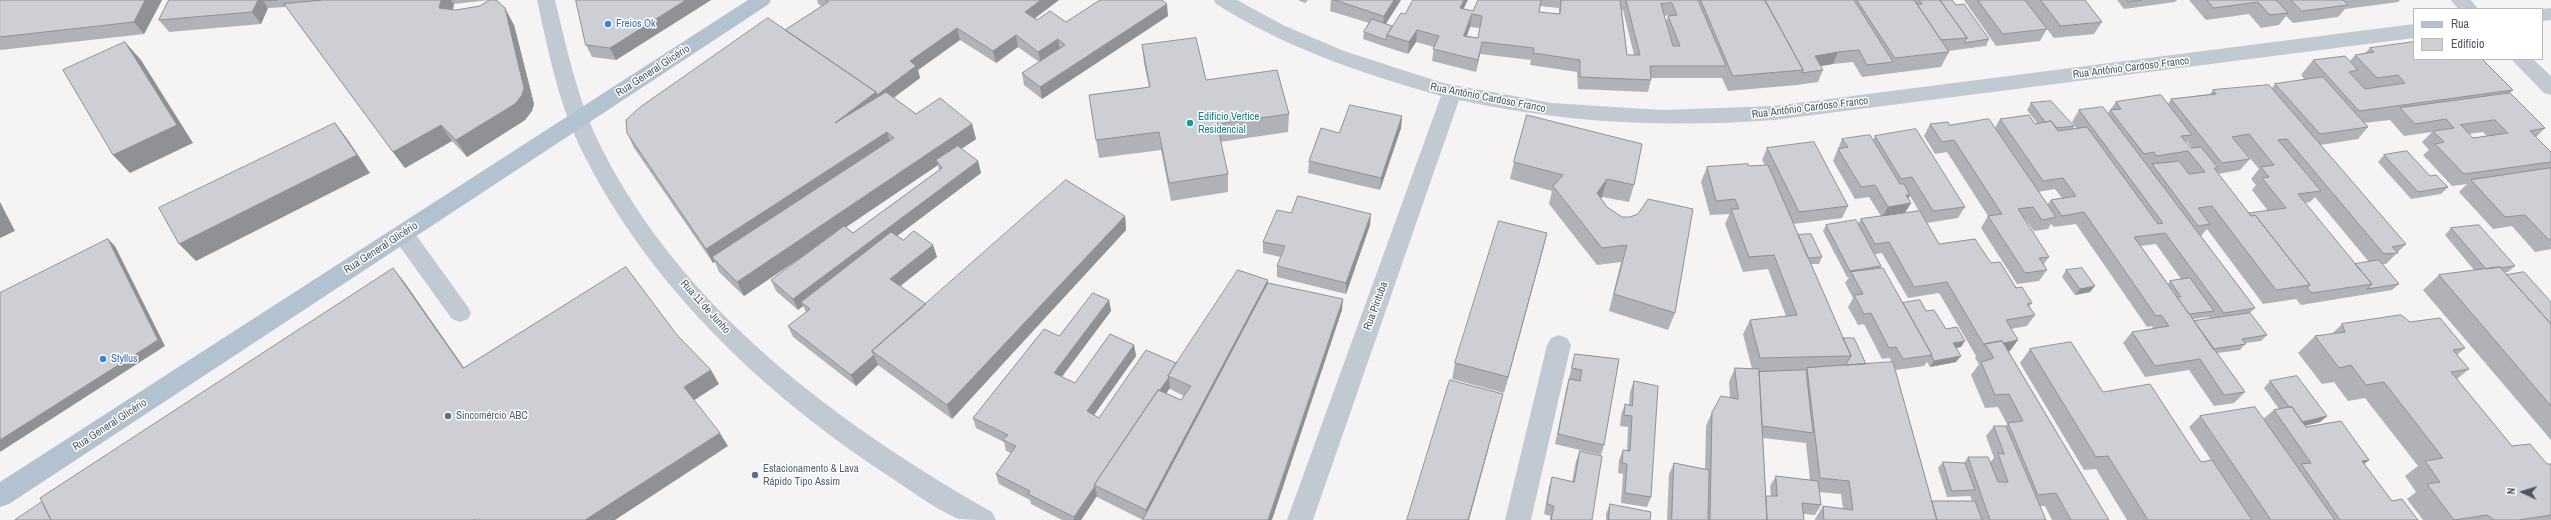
<!DOCTYPE html>
<meta charset="utf-8">
<style>
body{margin:0}
#map{position:relative;width:2551px;height:520px;overflow:hidden;background:#f5f3f3;font-family:"Archivo Narrow",sans-serif}
canvas{display:block}
.legend{position:absolute;left:2413px;top:8px;width:130px;height:52px;box-sizing:border-box;background:#fff;border:1px solid #b7bbc0;margin:0;padding:5px 7px;list-style:none;font-size:12px;color:#4a5661}
.legend li{display:flex;align-items:center;gap:8px;height:20px}
.legend b{width:20px;border:1px solid #b7bbc0}
.north{position:absolute;left:2503px;top:472px;width:40px;height:40px;-webkit-text-stroke:3px #fff;paint-order:stroke;rotate:274deg;font-size:11px;font-weight:700;line-height:16px;text-align:center;color:#4a5661}
.north::after{content:'';display:block;margin:auto;width:14px;height:18px;background:#4a5661;clip-path:polygon(50% 0,100% 100%,50% 72%,0 100%)}
</style>
<div id="map">
<canvas width="2551" height="520"></canvas>
<ul class="legend">
<li><b style="height:5px;background:#b3c2d1"></b>Rua</li>
<li><b style="height:11px;background:#cdcfd5"></b>Edifício</li>
</ul>
<div class="north">N</div>
</div>
<script>
const c = document.querySelector('canvas').getContext('2d');
c.lineJoin = 'round';
function paint(path, color) {
  c.fillStyle = color;
  c.fill(path, 'evenodd');
}
function strokePath(path, color, width, dash) {
  c.strokeStyle = color;
  c.lineWidth = width;
  c.lineCap = dash ? 'butt' : 'round';
  c.setLineDash(dash || []);
  c.stroke(path);
}
function label(font, color, halo, rows, align = 'center') {
  c.font = font + ' "Archivo Narrow",sans-serif';
  c.lineWidth = 3;
  c.setLineDash([]);
  c.textBaseline = 'middle';
  c.strokeStyle = halo;
  c.fillStyle = color;
  for (const [text, x, y, turn = 0] of rows) {
    c.save();
    c.translate(x, y);
    c.rotate((+turn || 0) * Math.PI / 180);
    c.textAlign = isNaN(turn) ? turn : align;
    if (halo) c.strokeText(text, 0, 0);
    c.fillText(text, 0, 0);
    c.restore();
  }
}
const minor = new Path2D(`
 M537,0h18c12,50 23,101 46,147 82,163 236,277 391,365l4,8c-11,0 -27,0 -37,-1 -23,-9 -53,-32 -75,-46 -124,-82 -238,-191 -304,-326 -22,-46 -32,-97 -43,-147z
 M1214,0h23l48,26 59,25 99,32 109,20 110,7 112,-4 640,-82v14l-640,82c-107,8 -210,3 -315,-20l-146,420h-26l154,-424c-78,-22 -155,-48 -225,-92z
 M2451,0h20l7,9h-20z
 M2551,8v12l-9,1 -2,-12z
 M2511,59h22l18,17v19l-7,-2z
 M403,226l8,2 57,79 3,6 -3,6 -8,3 -8,-3 -57,-79 -3,-6 3,-6z
 M1559,335l8,3 4,7 -40,175h-26l42,-175 4,-7z`);
const major = new Path2D(`
 M748,0h23l-2,4 -760,500 -9,3v-25z`);
const wall = new Path2D(`
 M0,0h162l-18,34 -144,16z
 M169,0h327l18,25 20,79 -2,7 -7,9 -58,37 -15,-16 -47,27 -119,-161 -18,1 -7,16 -92,8 -10,-12zM489,0l-9,6 -24,4h-3l1,-6z
 M576,0h135l-95,60 -24,-3 -6,-12z
 M817,0h242l-24,18 2,2 29,2 102,-6 -126,83 -18,-14 -2,-12 17,-11 -21,-15 -22,16 -36,-23 -42,30 2,8 -26,20 22,16 56,10 4,15 -15,10 17,12 3,12 -84,63 6,4 30,5 4,12 -37,29 26,18 199,-88 1,14 -174,189 -74,-54 -22,21 -63,-49 -5,-11 18,-14 -3,-6 -5,4 -22,-19 -5,-11 32,-24 -59,40 -25,-24 -4,-10 -2,1 -79,-115 -7,-15 195,-127 -4,-2zM938,165l1,5 -86,63 -7,-6z
 M1298,0h10l-3,3z
 M1331,0h70l-15,24 6,2 13,-12 59,-5 9,2 5,-11h474l4,5 33,34 -3,7 -38,5 1,1 -8,15 -79,10 -9,-15 -20,2 -13,2 3,4 -5,12 -21,3 -69,6 -6,-13h-71v2l-3,12 -70,-3 -1,-17 -47,-7 1,-5 -51,-6 -4,18 -44,-11 2,-14 -7,-2 -11,-3 -8,12 -22,-7 -23,-8 1,-7 5,-9 -39,-12zM1540,6l19,2v6l-20,-2zM1622,10h1l11,45h-7zM1669,15l-1,1 -2,6 -2,-6zM1470,27l10,1 -2,10 -11,-2z
 M1964,0h121l17,22 -8,12 -40,4 -7,-9 -7,12 -44,5z
 M2117,0h60l-2,2 -51,7z
 M2189,0h211l-2,2 -53,7 -7,8 -45,6 -7,-7 -7,9 -18,3 -12,-14 -43,6z
 M1142,45l64,35 83,34 -1,18 -68,10 8,32v18l-57,9 -10,-51 -62,8 -10,-63 60,-8 -5,-24z
 M2370,48l44,11 99,31 -3,3 35,35 -9,9 15,15v97l-16,3 -23,-26 -19,3 -34,-37 8,-8 -15,2 -29,-31 6,-5 -7,-8 10,-10 -28,4 -14,-16 -26,3 4,4 -10,12 -38,6 86,99 -20,20h-4l17,20 -7,6 -91,15 -5,-6 -33,5 -56,-75 -6,7 54,72 -5,5 17,22 -6,6 -15,2 -6,7 -23,3 28,39 -11,11 -20,3 -25,-36 -44,7 -22,-34 9,-11 21,-3 -1,-3 -5,1 -71,-103 -22,3 -3,-3 -3,5 -14,2 -9,-12h-1l25,38 -5,7 3,6 -8,11 -22,3 -36,-56 7,-12 -41,-64 -12,2 -11,-18 6,-12 19,1 46,3 5,-9 35,5 2,-1 -10,-13 4,-7 43,23 -1,3 3,-1 -4,-6 7,-12 29,3 8,-11 52,2 3,-5 39,-5 3,-4 59,-2 3,-4 30,-4 -4,-5 12,-15 37,1 5,-6 10,-2zM2483,132l4,4 -14,2 -4,-4zM2187,141l5,7h-1l-5,-6zM2240,146l19,23 -8,10 5,6 -4,5 16,21 -19,2 -31,-39 22,-4 10,-11zM2055,189l7,9 -11,2 -4,5 -9,-13zM2315,197l54,65 -14,2 -50,-61 5,-1zM2156,244l25,35 -11,2 -2,3 -27,-38zM2209,317l1,2 -16,2 -1,-2z
 M1527,115l107,70 -5,17 -27,-5 -1,1 74,115 -7,17 -59,-19 12,-49 -24,3 -48,-61 3,-13 -42,-12 4,-17z
 M1402,116l-1,12 -21,62 -72,-17 1,-12 30,-28z
 M1875,136l90,71 -7,11 -31,5 12,21 52,19 41,40 -3,4 6,8 -8,11 -16,3 -1,22 -1,1 100,168h-57l-7,-14h-5l6,14h-231v-1l8,-13 20,3 -2,-15 -22,-2 2,13 -6,10 -12,-1 1,6h-137l2,-46 5,-11 31,6 1,-43 6,-14 18,-14 -1,-16 6,-14 17,1 -9,-35 7,-14 36,-4 -18,-47 -25,3 -18,-48 4,-9v-1l-19,1 -9,-33 6,-15 42,-1 16,-1 -3,-5 5,-12 81,58 -6,12 -49,6 5,11 24,22 -3,7h-8l32,74 23,26 26,-1 -2,-5 -8,1 -18,-35 -6,1 -10,-18 5,-9 -8,-15 4,-6h-2l-24,-46 3,-6 32,-1 3,-5 20,-3 -12,-19 -14,2 -22,-38 9,-22 31,1zM1910,196l9,15 -14,2 6,-10 -3,-4zM1882,253l26,45 31,-5 37,63 -1,2 4,6 -8,11 14,33 13,-1 9,17 -1,2h-12l-8,10 8,22 -4,4 -22,-5 -4,6 -21,-1 -5,6 9,29 23,-1 2,5h-40l-38,-135 2,4 28,-4 3,-4 3,5 26,-5v-14l5,-1 -15,-18 -20,-18 -23,-8 -23,-35 1,-2 -6,-12zM1763,438l43,5 4,37 -34,-4 -6,10 1,10h-5z
 M2384,155l64,32 -7,7 -30,5 -33,-37z
 M1291,213l79,12 -24,69 -69,-17v-11l4,-9 -18,-4v-11z
 M2451,228l64,38 -7,6h-3l2,3 44,27v138l-128,-150 16,-15 35,-5 -29,-35z
 M1547,233l-43,160 -52,-14 3,-16z
 M2066,270l24,22 -15,3 -13,-18z
 M1268,283l74,27 -199,210 -46,-23v-1l-16,24h-19l-31,-16 -1,-4 -31,-16 -3,-10 15,-21 -5,-2 -2,-9 -28,-14 -3,-10 86,-82 50,-36 2,11 -49,66 13,6 59,-38 2,11 -42,59 5,3 77,-55zM1170,388v1l14,7 -3,4 -15,-7z
 M2410,322l55,26 -8,7 12,14 -12,10 55,67 35,18h4v56h-128l-16,-21 9,-7 -11,-16 13,-10 -53,-68 -17,3 -14,-19 -12,2 -24,-31 17,-17 17,-2 10,-10z
 M2030,349l73,43 98,70 10,-2 -22,-33 11,-11 63,3 11,-9 5,-1 -15,-21 6,-7 57,35 -7,6 -15,4 1,1 63,33 -5,4 28,37 26,19h-291l-31,-51 -12,1 -64,-107z
 M1575,354l44,5 -15,86 -3,10 -46,-11 11,-54z
 M1634,381l17,116 -4,10 -26,-4 2,-29 -5,-1 1,-13 4,-10h4l1,-23 -8,-1 1,-11 4,-11 4,1 1,-13z
 M1580,451l12,69h-42v-4l-6,-2 5,-27 3,-10 20,5 4,-21z
 M1610,504l40,16h-44v-6z`);
const shadedWall = new Path2D(`
 M145,0h17l-18,34 -10,-12z
 M258,0h14l-9,1 5,7 -7,16 -9,-12z
 M441,0h10l3,4 -5,20 -10,-16z
 M686,0h25l-95,60 -6,-12z
 M1041,0h18l-32,24 -2,-12z
 M1394,0h7l-18,28 1,-12z
 M1464,0h4l-10,20 2,-12z
 M1167,4l1,12 -126,83 -2,-12z
 M505,8l9,17 20,79 -2,7 -7,9 -58,37 -11,-17z
 M1472,14l-2,13 -8,21 2,-12z
 M957,28l3,12 -42,30 2,8 -40,29 -45,16 75,-62z
 M1417,30l-1,12 -8,12 1,-12z
 M1016,35l2,12 -22,16 -3,-12z
 M1058,39l2,12 -19,13 -3,-12z
 M125,42l16,18 52,83 -63,30 -17,-18z
 M1482,42l-2,12 -4,18 2,-12z
 M1838,52l-5,12 -23,4 5,-12z
 M1402,116l-1,12 -21,62 1,-12z
 M335,123l13,17 22,33 -174,88 -17,-17z
 M972,124l4,15 -37,25 -3,-4 2,5 -194,131 -7,-14z
 M441,125l11,16 -47,27 -12,-16z
 M887,132l5,15 -180,110 3,5 -2,1 -7,-14z
 M978,161l3,12 -176,132 -4,-3 2,4 -5,4 -5,-11z
 M1607,179l-5,18 -10,14 5,-18z
 M1906,195h4l-5,9 6,-1 -7,11 -22,4 6,-11z
 M0,202l15,29 -15,7z
 M1371,214l-1,11 -24,69v-11z
 M1125,216l1,14 -174,189 -5,-14z
 M1547,233l-4,17 -39,143 4,-16z
 M108,239l7,7 50,100 -165,106v-12z
 M933,245l4,12 -43,34 -4,-12z
 M393,268l12,15 69,99 -11,-14z
 M1268,280v14l-120,226 -2,-10z
 M2095,286l-5,6 -15,3 5,-6z
 M1343,299l-1,11 -70,210h-4z
 M1109,300l2,11 -55,73 -2,-11z
 M2018,340l-8,11 -18,4 -6,-8z
 M1965,341l-4,6 -12,2 4,-6z
 M1134,345l2,11 -47,66 -2,-11z
 M874,355l4,10 -22,21 -5,-11z
 M1961,356l-5,6 -26,5 4,-6z
 M711,370l8,14 -26,17 -9,-14z
 M1169,377l1,11 -68,100 -7,-3z
 M1503,394l-4,16 -30,110h-1z
 M2327,416l-7,6 -26,6 7,-6z
 M720,433l8,13 -113,74h-30z
 M2369,460l-16,13 9,-12z
 M1095,486l2,10 -16,24h-7v-3z`);
const building = new Path2D(`
 M0,0h145l-11,22 -134,15z
 M169,0h89l-6,12 -93,8z
 M264,0h14l-15,1z
 M323,0h118l-2,8 17,2 24,-4 9,-6h7l9,8 19,80 -2,7 -7,9 -59,36 -15,-15 -48,27 -109,-148z
 M576,0h110l-76,48 -24,-3z
 M826,0h215l-16,12 12,8 13,-9 16,11 34,-22h62l5,4 -127,83 -18,-14 43,-28 -7,-6 -20,13 -22,-17 -23,16 -36,-23 -47,33 6,5 -39,29 -1,-3 -91,-62 43,-28z
 M1335,0h59l-10,16z
 M1413,0h51l-4,8 13,3 5,-11h63l-2,12 21,2 1,-14h59l7,55h13l-14,-55h72l28,66h-76l1,14 -71,-3v-17l-47,-7 1,-5 -52,-6 -4,18 -45,-11 6,-13 -22,-6 -8,12 -22,-7 14,-22 4,1zM1672,3l5,12 -9,1 12,30h-7l-12,-42zM1472,14l10,2 -4,22 -14,-2z
 M1701,0h64l38,70 -70,6z
 M1765,0h89l39,62 -26,3 -8,-15 -21,2 -23,4 8,14 -21,3 1,-3z
 M1857,0h57l35,52 -54,6z
 M1919,0h21l27,38 -26,2 -24,-36h5z
 M1940,0h12l4,5 8,-1 25,35 -25,4 3,-5z
 M1978,0h47l22,29 -44,5z
 M2041,0h44l17,22 -41,4z
 M2127,0h15l-14,2z
 M2207,0h69l12,13 -18,2 -12,-13 -44,6z
 M2291,0h52l5,5 -46,6z
 M768,18l108,74 -41,31 51,-31 30,22 24,-16 32,26 -235,158 -25,-25 182,-119 -7,-6 -181,117 -79,-116 -1,-13 13,-12z
 M1372,19l20,7 -5,9 -1,5 -22,-8z
 M1196,38l10,42 71,-10 12,44 -72,10 11,50 -59,9 -10,-51 -63,8 -7,-45 61,-8 -8,-42z
 M125,42l52,83 -64,30 -50,-85z
 M2414,42v17h68l31,31 -154,21 -46,-51 32,-4 13,14 -9,2 16,17 40,-6 -7,-8 -21,3 -22,-23 19,-3 -4,-4z
 M2323,77l45,50 -48,7 -45,-50z
 M2269,85l137,159 -14,3 6,6 -14,1 -97,-115 -9,1 43,51 -23,3 74,90 -60,9 -5,-5 3,-3 -55,-70 -4,1 -2,-3 37,-5 -24,-30 7,-1 -8,-10 13,-2 -25,-31 -17,3 18,22 -28,4 -51,-64 45,-5 -3,-4z
 M2510,93l35,35 -15,3 21,21v10l-87,12 -29,-30 9,-2 -11,-11 21,-3 -8,-9 -31,5 -15,-16zM2495,120l13,13 -35,5 -12,-13z
 M2161,95l31,40 -11,1 10,12 10,-1 17,21h-4l37,48 4,-1 55,70 -34,5 -64,-84 -14,2 12,16 -12,2 -46,-62 27,-3 10,13 16,-2 -17,-21 -32,5 -2,-4 -10,2 -34,-44 11,-1 -5,-7z
 M2051,101l23,25 -17,2 -6,-7 -6,1 -14,-19z
 M1350,105l52,11 -21,62 -72,-17 12,-33 18,5z
 M2103,107l152,201 -31,5 -59,-80 -31,4 111,155 -21,3 -24,-36 -45,7 -23,-34 37,-6 -8,-11 -5,1 -72,-104 -22,4 -11,-16 25,-4 -13,-18 -20,3 -43,-62 29,-4 6,9 16,-3 7,10 29,-4 71,97 5,-1 -84,-113z
 M1527,115l115,29 -8,41 -27,-6 -10,14 10,14 15,10h8l8,-3 10,-15 45,10 -18,104 -61,-19 13,-49 -25,3 -49,-62 10,-11 -49,-13z
 M1989,119l67,98 -14,3 -9,-13 -15,2 31,48 -10,1 8,12 -22,3 -37,-57 14,-2 -48,-74 -12,2 -12,-18 18,-2 1,3z
 M335,123l22,32 -178,89 -20,-36z
 M1916,129l49,78 -32,4 -21,-34 -11,2 -26,-43z
 M1870,135l30,49h4l6,11h-4l5,8 -23,4 -13,-22 -14,2 -23,-38 10,-2 -6,-8z
 M1814,142l34,64 -49,6 -32,-64z
 M958,146l20,15 -185,138 -22,-19 73,-54 9,7 89,-65 -6,-8z
 M2407,151l23,25 6,-1 12,12 -30,5 -34,-37z
 M1748,164l1,2 19,-1 83,191 -91,2 -10,-38 47,-5 -23,-60 -25,2 -18,-48h8l-4,-10 -19,2 -9,-34z
 M2551,168v72h-2l-24,-25 -20,2 -34,-37z
 M1066,180l59,36 -178,189 -75,-54z
 M1298,196l73,18 -25,69 -69,-17 8,-20 -22,-4 14,-32 14,3z
 M1920,211l19,33 36,-5 16,24 9,-1 16,26 6,-1 10,16 -5,1 8,11 -29,5 12,20 -14,3 -2,-2 -17,3 -1,1 -37,-63 -33,5 -25,-45 -14,2 -14,-25z
 M1856,220l25,46 -31,5 -24,-46z
 M1499,221l48,12 -39,144 -53,-14z
 M2479,225l36,41 -15,2v-1l-14,2 -35,-41z
 M914,231l19,14 -43,34 36,25 -54,47 2,4 -23,20 -63,-49 22,-17 -9,-7 90,-70 12,8z
 M1811,234l11,23 -14,1 -10,-23z
 M108,239l50,101 -158,100v-147z
 M2379,260l20,24 -32,5 5,-5 -17,-20z
 M626,267l51,68 34,35 -27,17 36,46 -135,87h-111v-1l-1,1h-422l-11,-22 353,-230 70,100z
 M2500,267l51,57v82l-112,-131z
 M1883,268l49,87 -29,4 -7,-12 -7,1 -18,-35 -7,1 -10,-19 9,-1 -12,-22z
 M2082,268l13,18 -15,3 -14,-19z
 M1238,270l30,10 -122,230 -52,-25 64,-95 23,10 10,-14 -23,-10z
 M2524,272l27,30v22l-44,-49z
 M2190,278l24,33 -25,3 -12,-17h4l-11,-16z
 M1268,283l75,16 -75,221h-125z
 M1093,293l16,7 -55,73 21,10 35,-49 24,11 -47,66 12,7 47,-68 30,13 -8,13 1,1 -9,13h-2l-64,95 1,1 -21,31 -46,-23 2,-3 -34,-17 20,-28 -13,-6 5,-5 -35,-17 71,-89 15,7z
 M1920,300l6,11 8,-1 12,19 11,-2 8,14 -12,2 8,13 -27,5 -3,-6h1l-29,-52z
 M2250,313l17,22 -25,4 4,5 -33,5 -19,-28z
 M2401,315l9,7 30,-4 25,30 -12,2 16,19 -18,3 61,74 18,-2 17,20h4v51l-32,5h-25l-7,-5 -33,5 -27,-36 13,-2 -15,-21 18,-3 -59,-76 -18,3 -15,-20 -12,3 -24,-32 30,-4 -3,-8z
 M1843,338h11l12,26 -19,1 -1,-1 5,-8z
 M2002,341l107,179h-38l-15,-27 -18,2 -30,-72 15,-2 -14,-27 -14,1 -14,-33 13,-4 -9,-14z
 M2071,342l32,50 47,-8 51,78 11,-2 40,60h-104l-40,-64 -12,1 -66,-108z
 M1575,354l44,5 -15,86 -46,-11 11,-55 11,2 2,-11 -10,-2z
 M1893,362l44,158h-113l-1,-14 30,4 -4,-29 -29,-3 -13,-110z
 M1735,368l24,1 8,151h-57l2,-108 9,-16 17,3z
 M1806,370l7,63 -51,-7 -3,-54z
 M2297,376l30,40 -25,6 -10,-15h-3l-19,-26z
 M1450,380l53,14 -35,126h-61z
 M1634,381l24,5 -7,111 -26,-4 2,-29 -5,-1 1,-13 7,1 2,-35 -8,-1 1,-11 7,2z
 M2255,407l80,113h-64l-71,-104z
 M2292,407l14,20 35,-6 28,39 -7,1 30,40 10,-2 16,21h-78l-39,-56 10,-1 -37,-53z
 M1994,426h12l40,94h-56l-22,-63h20l10,25h10l-10,-29 6,1z
 M1580,451l22,5 -10,64h-41l3,-14 -7,-2 5,-27 22,5z
 M1943,462l22,1 10,27 -23,1z
 M1674,463l35,7 -1,50h-36z
 M1776,476l42,5 3,24 -19,-2 2,17h-37l-1,-24h11z
 M1932,501h43l7,19h-45z
 M42,502l9,18h-36z
 M1610,504l41,8 -1,8h-41z`);
const markers = [
 [608,24,4,"#3f7fe0"],
 [1190,123,4,"#0f9aa8"],
 [103,359,4,"#3f7fe0"],
 [448,416,4,"#5c6f8a"],
 [755,475,4,"#5c6f8a"]
];
const shopNames = [
 ["Freios Ok",616,24],
 ["Styllus",111,359]
];
const streetNames = [
 ["Rua Antônio Cardoso Franco",2131,68,-7],
 ["Rua General Glicério",653,71,-33],
 ["Rua Antônio Cardoso Franco",1488,98,11],
 ["Rua Antônio Cardoso Franco",1810,108,-7],
 ["Rua General Glicério",381,248,-33],
 ["Rua Pirituba",1376,306,-70],
 ["Rua 11 de Junho",705,307,48],
 ["Rua General Glicério",110,425,-33]
];
const cultureNames = [
 ["Edifício Vertice",1198,117],
 ["Residencial",1198,130]
];
const serviceNames = [
 ["Sincomércio ABC",456,416],
 ["Estacionamento & Lava",763,469],
 ["Rápido Tipo Assim",763,482]
];
paint(minor, '#c1cad2');
paint(major, '#b3c2d1');
paint(wall, '#b0b2b7');
paint(shadedWall, '#909195');
paint(building, '#cdcfd5');
strokePath(building, '#909195', 1);
for (const [x, y, r, color] of markers) {
  const dot = new Path2D();
  dot.arc(x, y, r, 0, 2 * Math.PI);
  c.fillStyle = color;
  c.fill(dot);
  strokePath(dot, '#fff', 1.5);
}
label('11px', '#366cbe', '#fff', shopNames, 'left');
label('11px', '#4a5661', '#fff', streetNames);
label('11px', '#0d838f', '#fff', cultureNames, 'left');
label('11px', '#4e5e75', '#fff', serviceNames, 'left');
</script>
